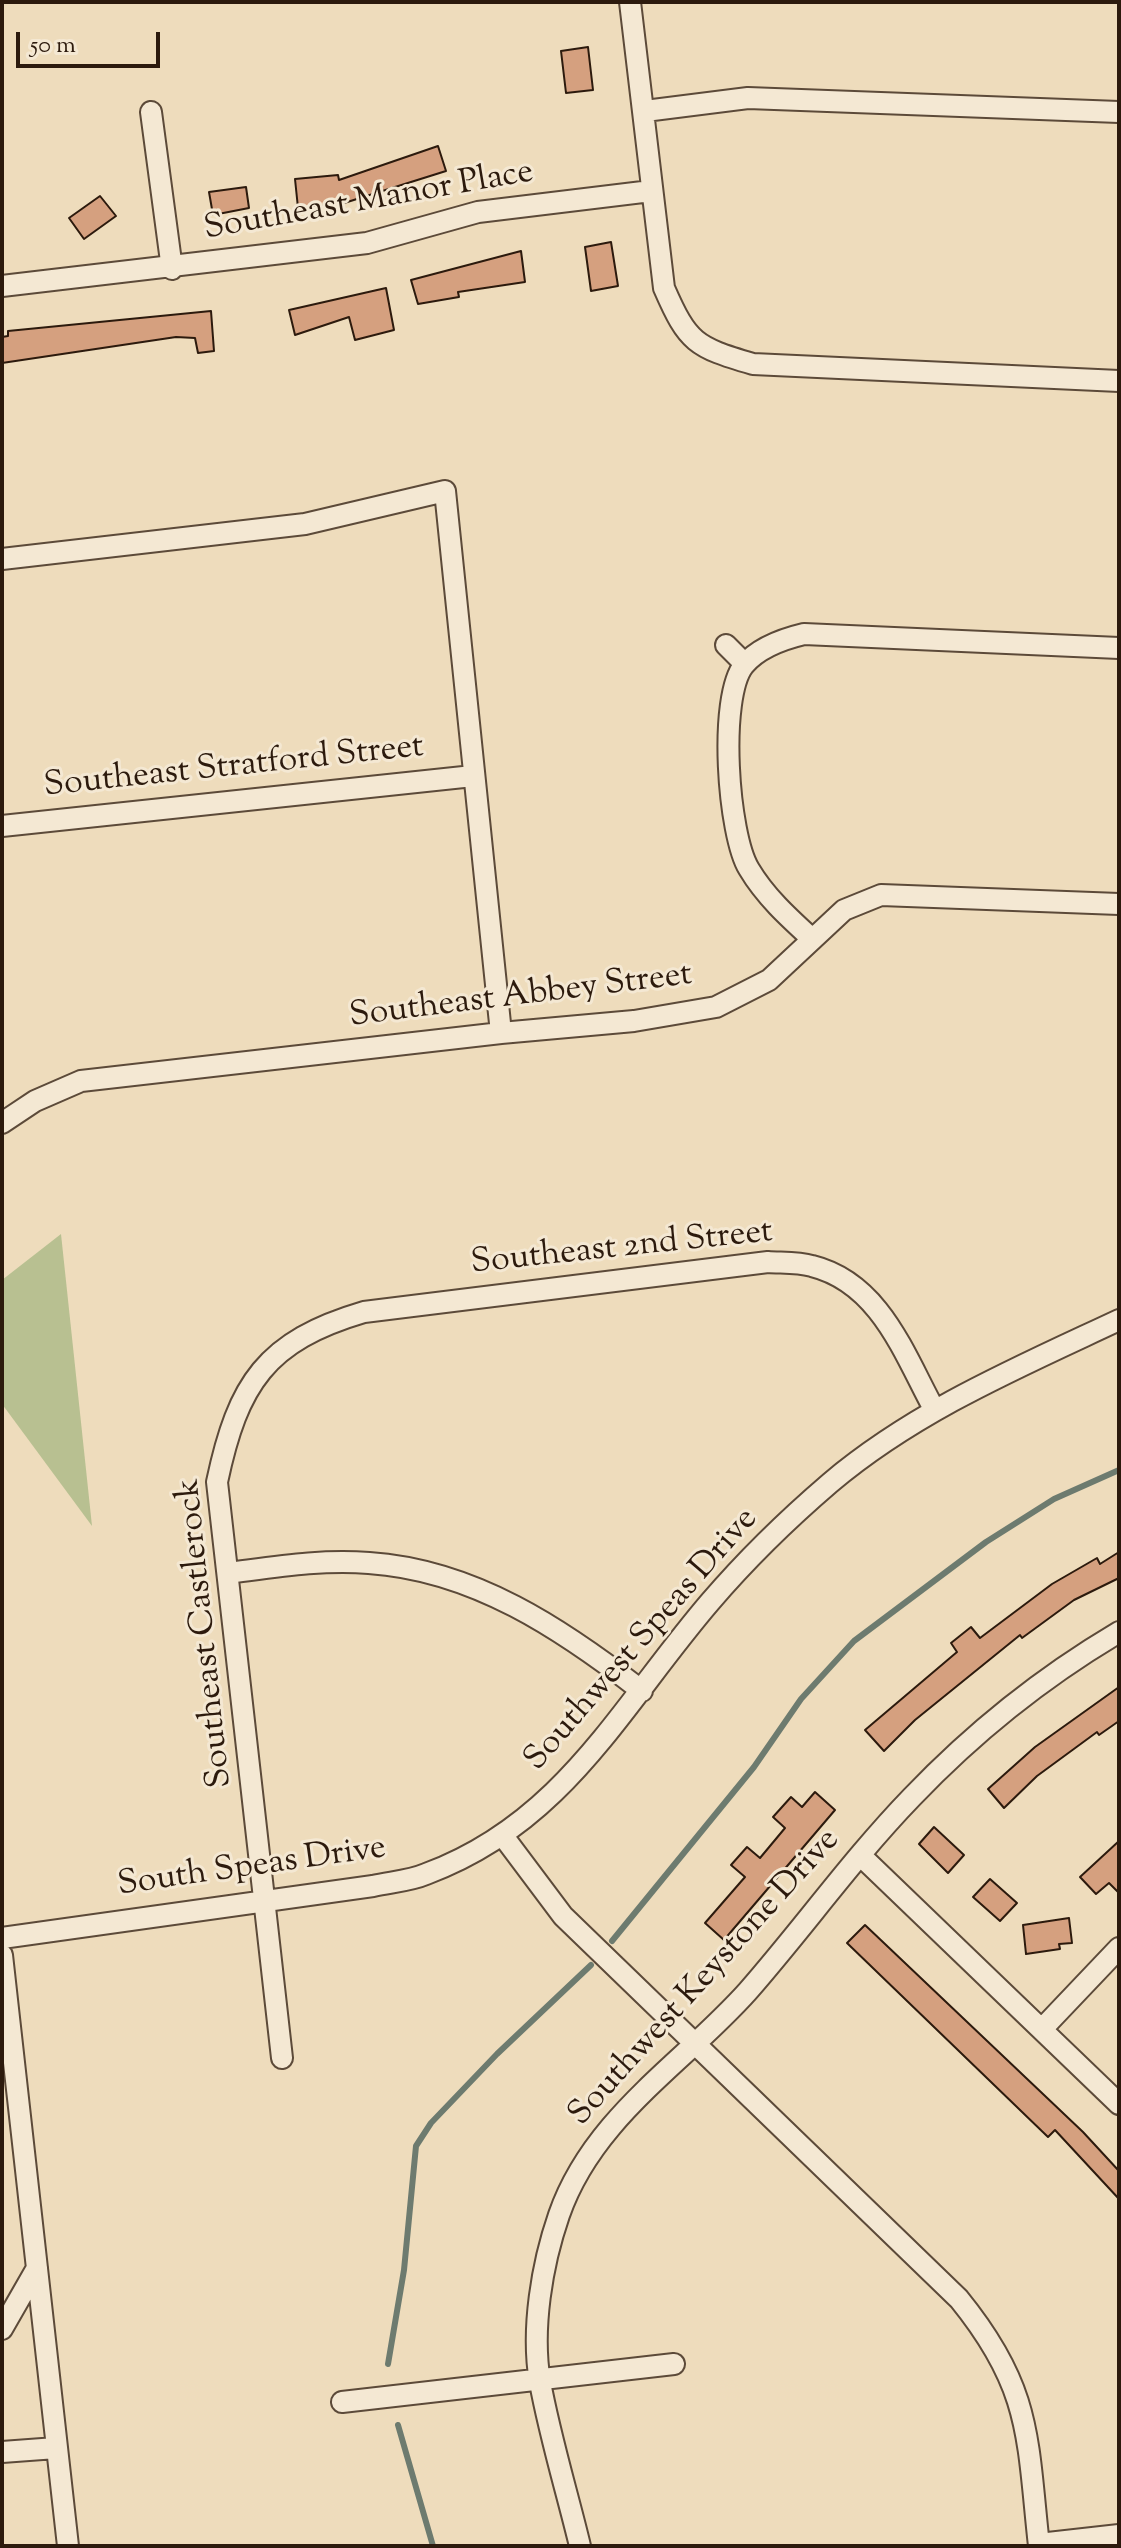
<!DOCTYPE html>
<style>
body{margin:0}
#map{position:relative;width:1121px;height:2548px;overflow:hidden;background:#eedcbc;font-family:"Sorts Mill Goudy",serif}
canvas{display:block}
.frame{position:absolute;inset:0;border:4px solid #2c1a0d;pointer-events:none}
.scale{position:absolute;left:16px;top:32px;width:144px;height:36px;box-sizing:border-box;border:4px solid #2c1a0d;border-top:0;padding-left:10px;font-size:24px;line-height:28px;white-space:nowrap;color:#2c1a0d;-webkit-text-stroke:6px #f4e8d3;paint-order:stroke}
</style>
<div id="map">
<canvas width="1121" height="2548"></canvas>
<div class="frame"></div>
<div class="scale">50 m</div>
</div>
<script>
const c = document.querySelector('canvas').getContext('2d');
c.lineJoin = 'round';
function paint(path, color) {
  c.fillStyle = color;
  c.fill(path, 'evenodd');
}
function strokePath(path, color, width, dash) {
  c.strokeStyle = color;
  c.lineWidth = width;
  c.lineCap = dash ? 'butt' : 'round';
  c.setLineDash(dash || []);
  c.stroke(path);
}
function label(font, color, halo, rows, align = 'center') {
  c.font = font + ' "Sorts Mill Goudy",serif';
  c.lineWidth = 6;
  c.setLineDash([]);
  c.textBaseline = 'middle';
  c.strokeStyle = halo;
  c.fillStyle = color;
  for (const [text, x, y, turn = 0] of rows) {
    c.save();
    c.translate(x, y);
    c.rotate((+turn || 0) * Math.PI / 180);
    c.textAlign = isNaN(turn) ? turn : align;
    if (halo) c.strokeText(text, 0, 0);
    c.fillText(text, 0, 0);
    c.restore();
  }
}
const green = new Path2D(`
 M61,1234l31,292 -90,-122v-124z`);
const stream = new Path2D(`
 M612,1941l142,-174 47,-68 53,-58 132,-99 68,-43 65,-29
 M388,2364l16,-94 12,-124 15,-23 66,-69 94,-89
 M398,2425l35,121`);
const building = new Path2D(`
 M588,47l5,43 -27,3 -5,-42z
 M438,146l8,25 -105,33 -43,4 -3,-29 43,-4 1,5z
 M246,187l3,21 -36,7 -4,-23z
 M100,196l16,20 -32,23 -15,-21z
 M611,242l7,44 -27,5 -6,-44z
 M521,251l4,31 -67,10 1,5 -41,7 -7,-24z
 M386,288l8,42 -39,10 -6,-23 -54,18 -6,-25z
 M211,311l3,40 -16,2 -3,-15 -19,-1 -174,26v-26l6,-1v-5z
 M1119,1552v26l-45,22 -52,38 -2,-3 -105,85 -31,31 -19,-21 92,-78 -6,-9 20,-16 9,11 72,-54 45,-26 3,6z
 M1119,1687v34l-20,14 -2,-3 -60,44 -33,32 -16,-19 47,-42z
 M815,1792l20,18 -111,130 -19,-17 40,-46 -14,-12 16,-18 13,11 25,-30 -12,-11 18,-20 11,10z
 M934,1827l30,28 -16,18 -29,-29z
 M1119,1841v52l-10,-10 -13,11 -16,-17z
 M990,1879l27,24 -17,18 -27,-24z
 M1069,1918l3,25 -13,1 1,5 -34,5 -3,-29z
 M865,1925l218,207 36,39v28l-64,-69 -7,7 -201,-194z`);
const minor = new Path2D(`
 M630,2l34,286c24,55 31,59 89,76l366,17
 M645,111l103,-13 371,14
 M151,112l21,157
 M2,286l365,-43 111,-31 173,-21
 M2,559l303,-35 140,-33 56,542
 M726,645l19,19
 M2,826l471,-50
 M811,938c-23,-21 -46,-42 -62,-69 -21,-34 -31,-172 -5,-204 15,-18 39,-26 60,-31l315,14
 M2,1123l33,-22 46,-20 420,-48 133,-12 82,-14 53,-27 75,-70 37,-15 238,9
 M228,1573c47,-6 94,-14 141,-10 105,7 193,66 273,128
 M503,1836l60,80 396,383c73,90 68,138 80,247
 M860,1855l259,249
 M2,1938l371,-52c17,-4 37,-5 53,-12 138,-51 194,-167 284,-272 36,-42 78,-83 120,-119 85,-72 189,-116 289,-163
 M2,1955l66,591
 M1042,2029l77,-81
 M282,2058l-65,-576c21,-99 49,-141 147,-170l404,-50c14,1 30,0 44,4 68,17 92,88 122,143
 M2,2329l35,-61
 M342,2402l332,-38
 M2,2452l54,-4
 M1039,2544l80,-9
 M580,2546c-13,-54 -30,-109 -40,-164 -9,-53 2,-118 19,-167 34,-98 124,-151 189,-224 56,-64 105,-133 164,-194 61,-64 131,-120 207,-165`);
const streetNames = [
 ["Southeast Manor Place",369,203,-10],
 ["Southeast Stratford Street",234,769,-6],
 ["Southeast Abbey Street",521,998,-7],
 ["Southeast 2nd Street",622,1250,-6],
 ["Southeast Castlerock",207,1633,-96],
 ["Southwest Speas Drive",643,1641,-49],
 ["South Speas Drive",252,1869,-8],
 ["Southwest Keystone Drive",706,1979,-48]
];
paint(green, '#b8c091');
strokePath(stream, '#6d7b6f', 6);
paint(building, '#d5a07f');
strokePath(building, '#2c1a0d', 2);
strokePath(minor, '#5c4a39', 24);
strokePath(minor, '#f4e8d3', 20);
label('34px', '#2c1a0d', '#f4e8d3', streetNames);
</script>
